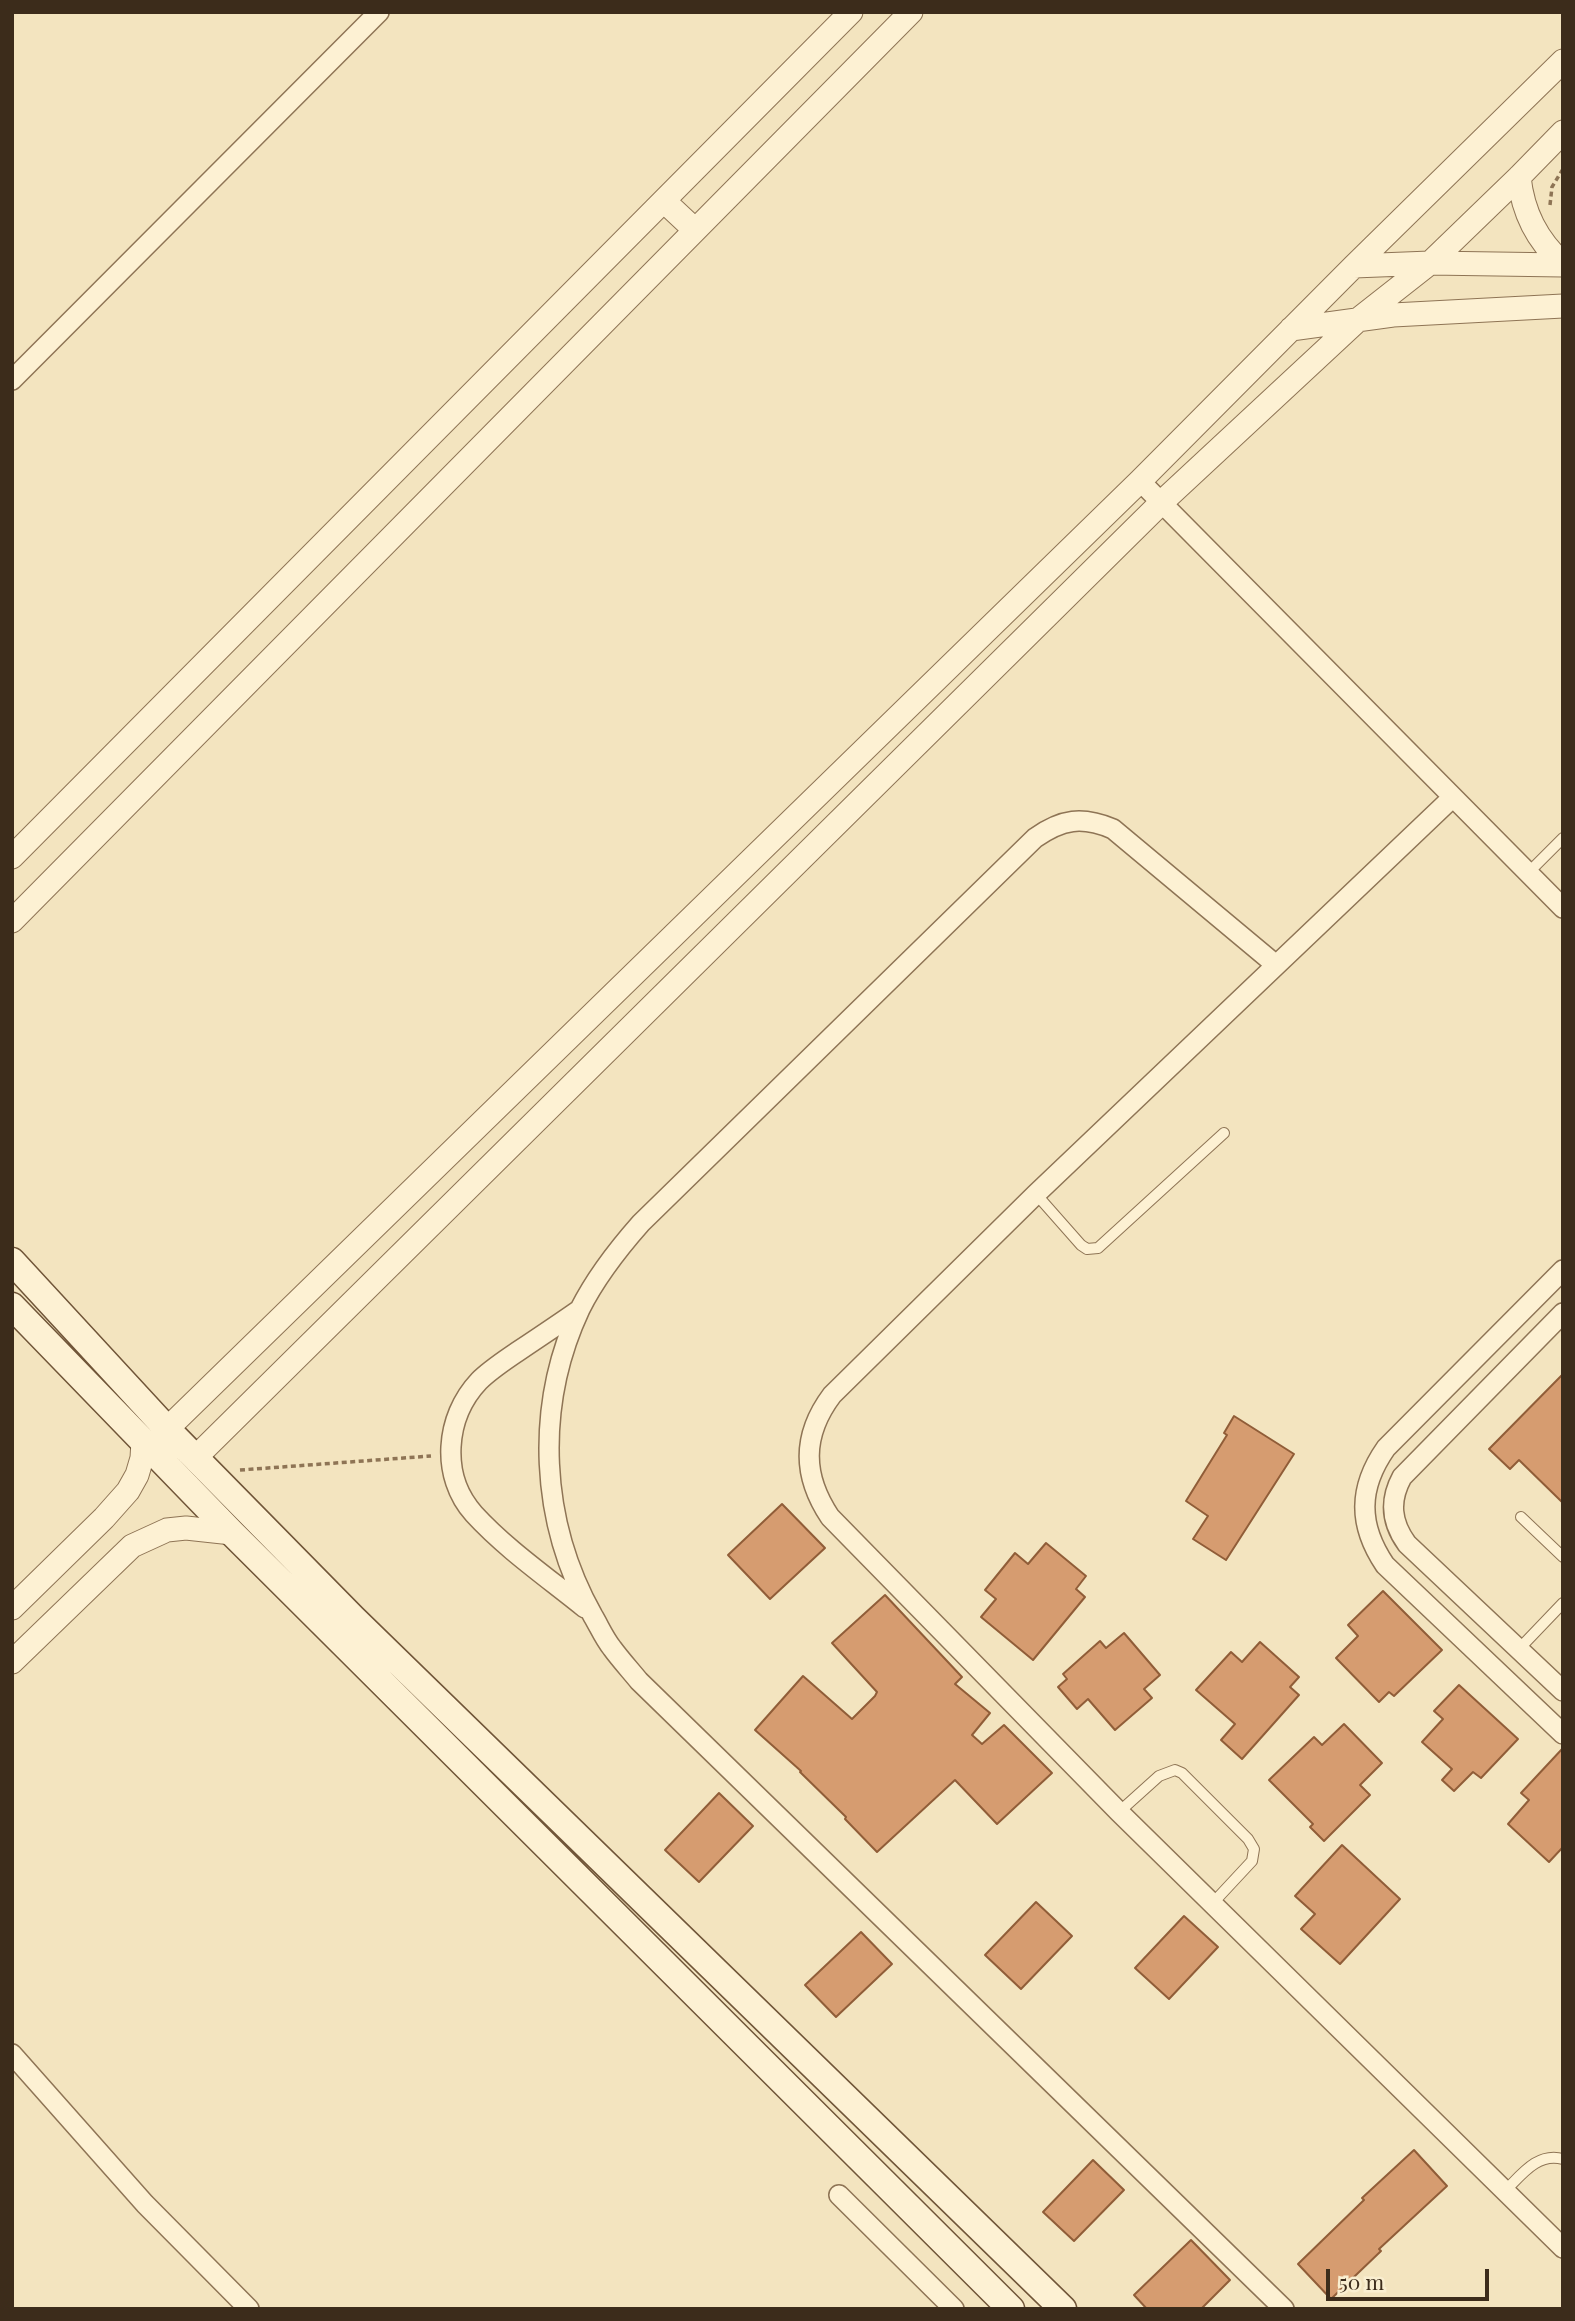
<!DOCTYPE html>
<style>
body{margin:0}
#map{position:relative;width:1575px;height:2321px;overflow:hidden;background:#f3e4bf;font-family:"Playfair Display",serif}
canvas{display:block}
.frame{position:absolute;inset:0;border:14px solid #3c2c1b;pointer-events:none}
.scale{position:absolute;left:1326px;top:2269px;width:163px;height:32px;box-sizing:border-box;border:4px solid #3c2c1b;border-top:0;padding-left:9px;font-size:21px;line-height:24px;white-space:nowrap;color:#3c2c1b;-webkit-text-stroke:5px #f9eed0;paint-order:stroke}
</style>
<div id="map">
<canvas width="1575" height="2321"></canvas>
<div class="frame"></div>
<div class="scale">50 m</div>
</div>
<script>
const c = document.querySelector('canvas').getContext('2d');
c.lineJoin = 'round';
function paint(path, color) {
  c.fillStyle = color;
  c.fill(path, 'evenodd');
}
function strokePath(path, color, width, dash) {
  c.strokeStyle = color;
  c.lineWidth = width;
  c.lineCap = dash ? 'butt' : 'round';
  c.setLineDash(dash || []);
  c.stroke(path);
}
const building = new Path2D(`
 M1563,1374v129l-44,-43 -9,9 -21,-20z
 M1234,1416l60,38 -68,106 -33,-21 15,-23 -22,-15 41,-66 -3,-2z
 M782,1504l43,44 -55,51 -42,-44z
 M1046,1543l40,33 -10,13 9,8 -52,63 -52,-43 15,-18 -11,-9 30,-37 13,11z
 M1383,1591l59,59 -48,46 -5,-4 -10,10 -43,-44 22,-22 -10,-11z
 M885,1595l77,82 -7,7 35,29 -18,22 10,9 22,-19 48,48 -55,51 -42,-44 -78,72 -32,-33 1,-2 -46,-45 1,-1 -46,-41 48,-54 49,43 23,-23 2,-4 -45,-49z
 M1124,1633l36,42 -16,14 8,9 -37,32 -27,-31 -11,10 -19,-22 9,-8 -4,-5 37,-33 6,7z
 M1260,1642l39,35 -9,10 9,8 -57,64 -21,-19 14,-16 -39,-34 35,-38 11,10z
 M1459,1685l59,54 -37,39 -8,-6 -19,19 -12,-11 10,-11 -30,-27 21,-23 -9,-8z
 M1344,1724l38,39 -22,22 10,10 -46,46 -14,-14 3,-3 -44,-44 45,-43 8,8z
 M1563,1748v99l-14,15 -41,-38 21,-24 -8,-7z
 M719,1793l34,33 -54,56 -34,-32z
 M1342,1845l58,54 -60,65 -39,-35 14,-15 -20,-18z
 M1036,1902l36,34 -51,53 -36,-34z
 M1184,1916l34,31 -49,52 -34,-31z
 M861,1932l31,32 -56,53 -31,-32z
 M1414,2150l33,36 -68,63 2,2 -50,48 -33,-35 66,-64 -2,-2z
 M1093,2160l31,30 -50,51 -31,-29z
 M1191,2240l39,40 -29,29h-54l-13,-14z`);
const path = new Path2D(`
 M1550,205l2,-18 11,-18
 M240,1470l191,-14`);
const service = new Path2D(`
 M1528,873l35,-35
 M1036,1194l45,51 6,4 11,-1 126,-115
 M1521,1517l42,40
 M1519,1649l44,-46
 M1119,1812l40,-36 16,-6 7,3 66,66 6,10 -2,12 -40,43
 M1506,2190c16,-16 32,-38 57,-31`);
const minor = new Path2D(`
 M12,380l367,-368
 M1140,481l423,427
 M1453,797l-417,397 -204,201c-30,40 -30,80 -2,122l289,295 444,436
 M1276,965l-163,-136c-31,-13 -51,-10 -78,9l-394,385c-23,26 -45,54 -61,86 -46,98 -40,213 13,307 6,10 11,22 19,32 8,11 18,22 27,33l645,628
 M1563,1270l-177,178c-28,40 -28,77 -1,117l178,169
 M579,1310c-20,14 -41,28 -62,42 -13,9 -27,18 -38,29 -34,36 -39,95 -5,133 32,35 74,64 111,94
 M1563,1313l-161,164c-13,24 -11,45 5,67l156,147
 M12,2054l133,150 104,105
 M839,2195l115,114`);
const tertiary = new Path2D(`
 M1519,177c4,36 18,63 44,87
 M664,201l31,29
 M1354,266l76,-3 133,2
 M1291,329l102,-14 170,-9
 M12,857l839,-845
 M12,921l899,-909
 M167,1429l973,-948 214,-215 209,-205
 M195,1458l967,-956 198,-184 70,-55 89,-86 44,-45
 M12,1608l92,-90 24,-27 9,-16 5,-17 1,-17
 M12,1662l120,-116 35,-16 19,-2 46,5`);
const secondary = new Path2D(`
 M12,1261l155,168 186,189 710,691
 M12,1306l220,227 779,776`);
paint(building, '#d69c70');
strokePath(building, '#905d38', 2);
strokePath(service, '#8e7455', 12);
strokePath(minor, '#8e7455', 22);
strokePath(tertiary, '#8e7455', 25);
strokePath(secondary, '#705538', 29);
strokePath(path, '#8e7455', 3.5, [5, 3.5]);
strokePath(service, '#fdf1d3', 10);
strokePath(minor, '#fdf1d3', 19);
strokePath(tertiary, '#fdf1d3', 23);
strokePath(secondary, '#fdf1d3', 26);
</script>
